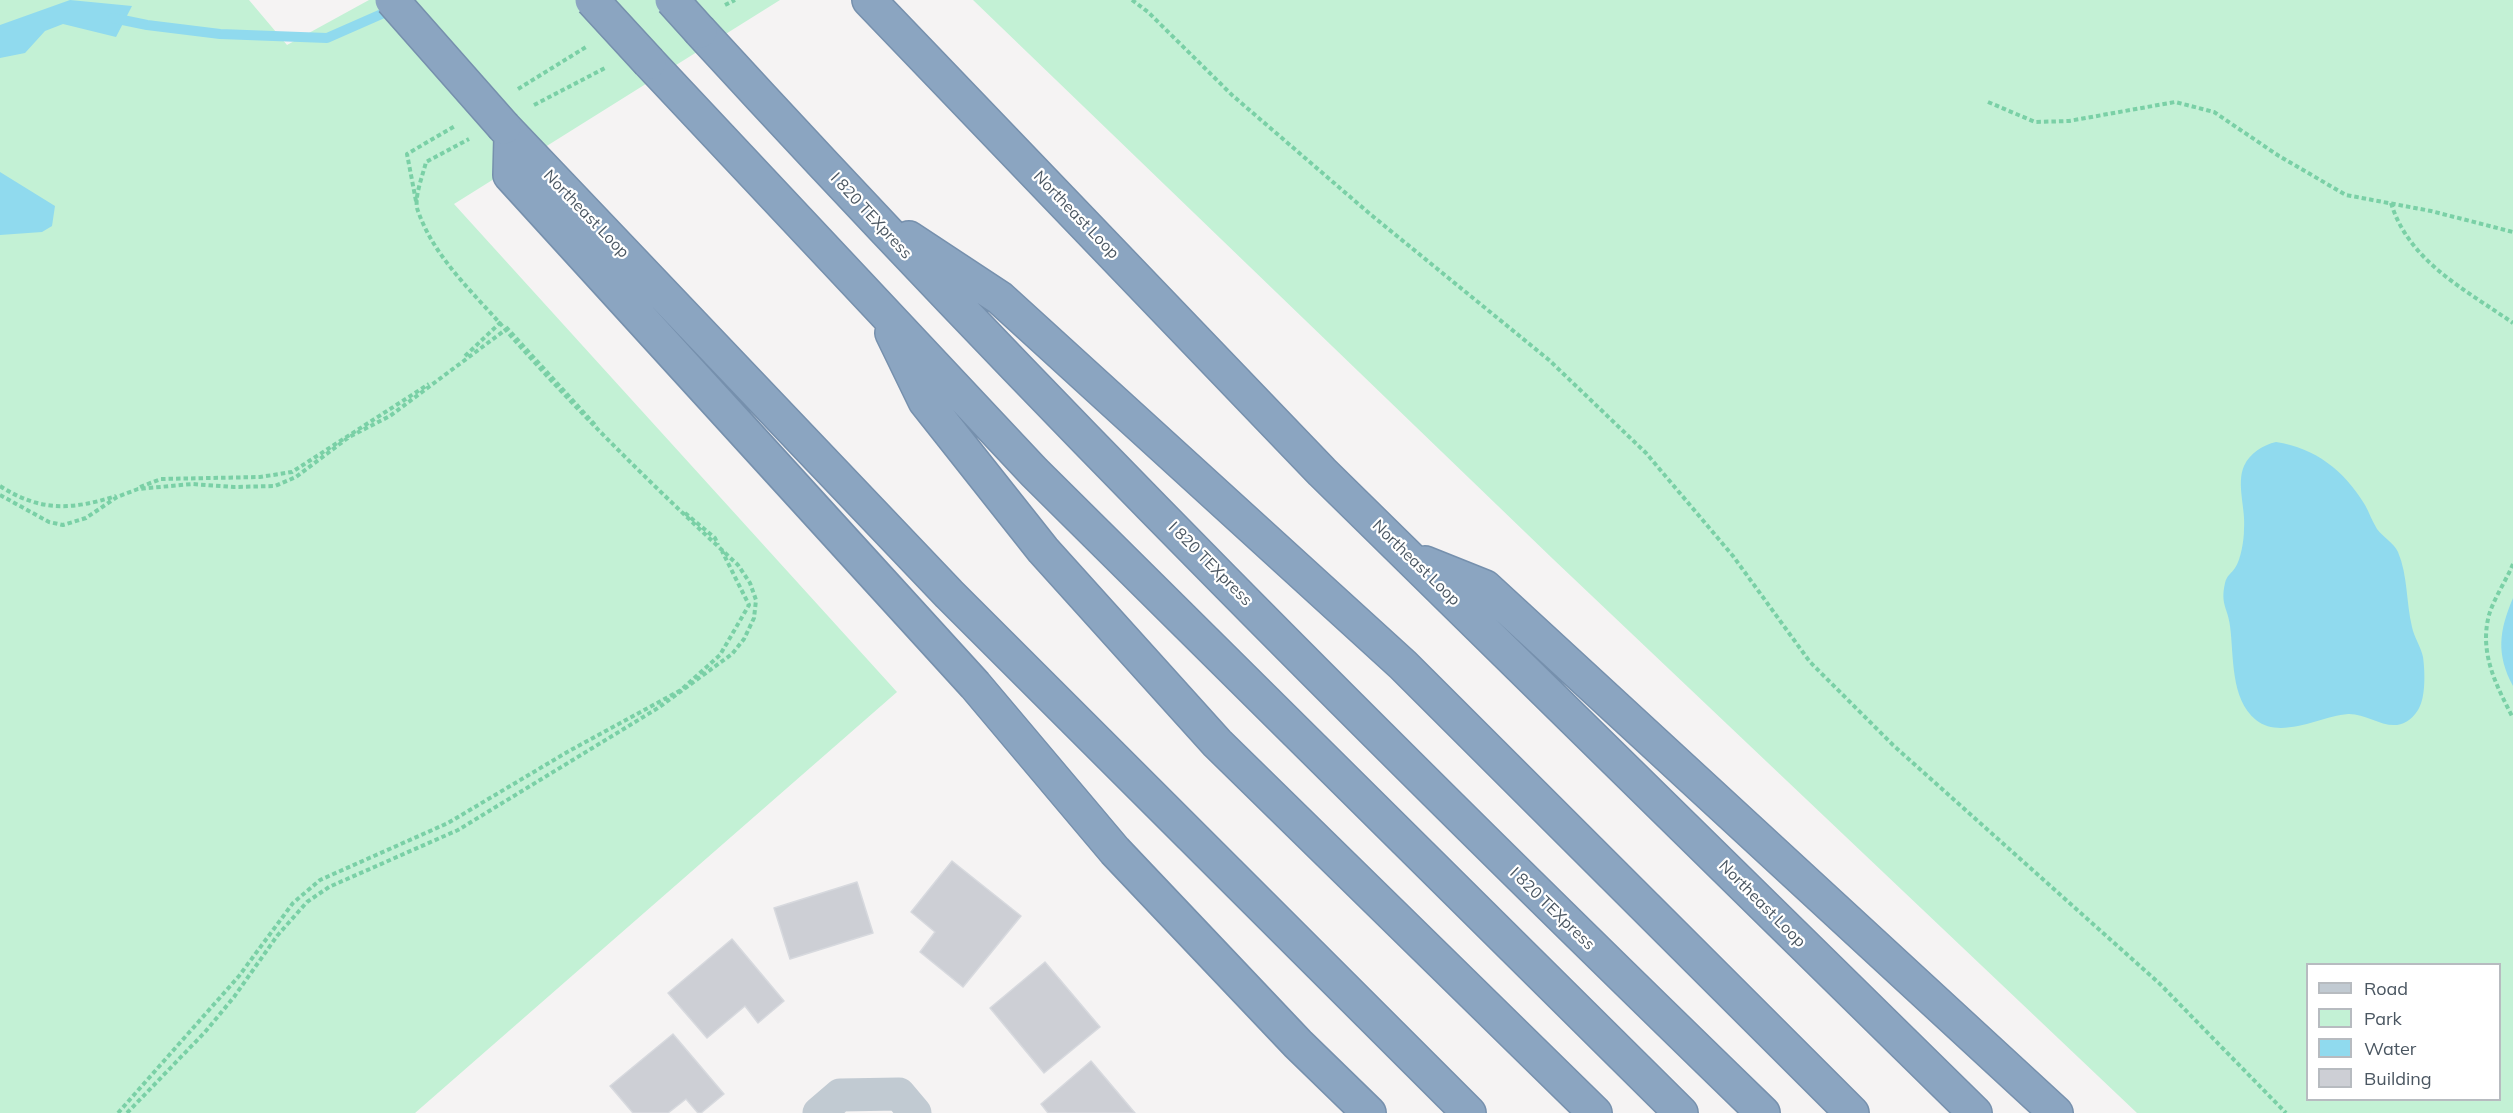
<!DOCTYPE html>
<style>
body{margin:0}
#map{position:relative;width:2513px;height:1113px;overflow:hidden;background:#f5f3f3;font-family:Mulish,sans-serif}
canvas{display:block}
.legend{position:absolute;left:2306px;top:963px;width:195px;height:138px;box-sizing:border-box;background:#fff;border:2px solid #b7bbc0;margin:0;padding:8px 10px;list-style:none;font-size:18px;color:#4a5661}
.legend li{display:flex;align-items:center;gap:12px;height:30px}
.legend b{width:30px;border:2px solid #b7bbc0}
</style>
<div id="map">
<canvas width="2513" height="1113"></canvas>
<ul class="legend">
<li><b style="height:8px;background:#c1cad2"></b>Road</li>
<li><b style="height:16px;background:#c3f1d5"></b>Park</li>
<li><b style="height:16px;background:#90daee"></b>Water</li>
<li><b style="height:16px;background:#cdcfd5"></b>Building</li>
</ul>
</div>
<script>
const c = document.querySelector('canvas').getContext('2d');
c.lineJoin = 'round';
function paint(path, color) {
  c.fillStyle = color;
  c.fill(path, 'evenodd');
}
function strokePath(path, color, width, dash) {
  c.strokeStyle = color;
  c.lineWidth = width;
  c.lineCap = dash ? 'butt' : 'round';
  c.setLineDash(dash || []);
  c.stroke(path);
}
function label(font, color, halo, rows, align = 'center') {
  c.font = font + ' Mulish,sans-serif';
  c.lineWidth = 4.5;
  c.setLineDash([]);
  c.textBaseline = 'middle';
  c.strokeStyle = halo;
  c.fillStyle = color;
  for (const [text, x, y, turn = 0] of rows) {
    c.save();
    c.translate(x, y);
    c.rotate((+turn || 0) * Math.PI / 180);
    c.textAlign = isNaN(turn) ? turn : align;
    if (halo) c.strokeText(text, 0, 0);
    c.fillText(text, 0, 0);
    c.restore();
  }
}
const green = new Path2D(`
 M0,0h249l38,45 82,-45h411l-326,204 443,488 -482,421h-415z
 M973,0h1540v1113h-376l-584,-554zM2308,964h192v136h-192z`);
const water = new Path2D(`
 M70,0l62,6 -16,31 -53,-13 -18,7 -20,22 -25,5v-33z
 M0,172l55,34 -3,20 -10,6 -42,3z
 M2276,442c39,6 68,28 89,63 4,7 7,16 12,24 6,8 17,14 21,23 10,24 8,50 14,75 2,10 9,20 11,30 2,14 3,41 -5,53 -21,32 -46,3 -70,4 -27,2 -67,26 -92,6 -26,-21 -22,-65 -26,-94 -2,-18 -10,-21 -5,-43 2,-8 6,-9 10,-15 6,-9 9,-28 9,-39 2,-20 -8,-45 0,-63 6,-13 19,-21 32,-24z
 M2513,598v88c-17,-32 -14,-55 0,-88z`);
const stream = new Path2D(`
 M113,18l34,7 73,9 107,4 66,-29`);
const building = new Path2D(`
 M952,861l69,55 -58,71 -43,-35 15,-20 -24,-20z
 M857,882l16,51 -83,26 -16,-51z
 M732,939l52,62 -26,22 -13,-17 -38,32 -39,-45z
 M1045,962l55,65 -56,46 -54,-65z
 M673,1034l51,60 -23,19h-3l-12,-14 -18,14h-35l-23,-27z
 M1091,1061l44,52h-87l-7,-9z`);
const path = new Path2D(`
 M1132,0l16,12 84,83 138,119 179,146 97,93 87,103 77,106 83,83 266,238 127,130
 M725,5l10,-5
 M518,89l68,-42
 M1988,102l47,20 34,-1 106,-19 39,10 65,44 67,39 85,16 82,21
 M534,105l73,-38
 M416,201l-9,-47 48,-28
 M2391,203c18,59 75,87 122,120
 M506,327l90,99
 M465,356l36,-34
 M0,486c40,26 72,24 116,10
 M140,487l21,-8 99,-2 32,-5 137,-88
 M0,495l49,27 14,3 23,-7 31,-21 21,-8 54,-5 42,3 41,-1 21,-9 53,-40 41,-21 115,-86
 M685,513l30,25 3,7
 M2513,564c-7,17 -19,34 -24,51 -10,38 7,70 24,103
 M118,1113l121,-137 54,-73 27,-23 128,-57 121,-72 112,-61 39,-35 29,-50 -27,-54
 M127,1113l78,-81 29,-35 43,-61 30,-34 22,-15 129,-57 200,-122 74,-54 12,-15 10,-21 2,-18 -6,-17 -12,-18c-84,-78 -165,-157 -240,-244 -30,-33 -65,-67 -80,-110 -5,-12 5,-36 8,-49l43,-23`);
const minor = new Path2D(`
 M819,1113l21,-18 59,-1 16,19`);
const motorway = new Path2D(`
 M869,0l453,472 653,641
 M700,31c342,373 700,730 1063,1082
 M649,62l385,410 647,641
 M504,127l445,467 520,519
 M511,136l-1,39 465,510 140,166 183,193 71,69
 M909,238l91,60 403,367 449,448
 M892,333l33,68 118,149 174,193 378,370
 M1425,563l60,24 571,526`);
const motorwayBridge = new Path2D(`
 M392,0l112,127
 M592,0l57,62
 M672,0l28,31`);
const streetNames = [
 ["Northeast Loop",586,214,46],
 ["Northeast Loop",1076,215,46],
 ["I 820 TEXpress",871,216,47],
 ["Northeast Loop",1416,563,44],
 ["I 820 TEXpress",1210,564,45],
 ["Northeast Loop",1762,904,45],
 ["I 820 TEXpress",1552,909,44]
];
paint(green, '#c3f1d5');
paint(water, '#90daee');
strokePath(stream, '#90daee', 10);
paint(building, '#cdcfd5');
strokePath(building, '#d7d9de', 1.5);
strokePath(motorway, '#7690ad', 36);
strokePath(path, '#7ad0a6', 4, [4.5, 3]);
strokePath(minor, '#c1cad2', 33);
strokePath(motorway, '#8ba5c1', 33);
strokePath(motorwayBridge, '#7690ad', 36, []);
strokePath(motorwayBridge, '#8ba5c1', 33);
label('16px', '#4a5661', '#fff', streetNames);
</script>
